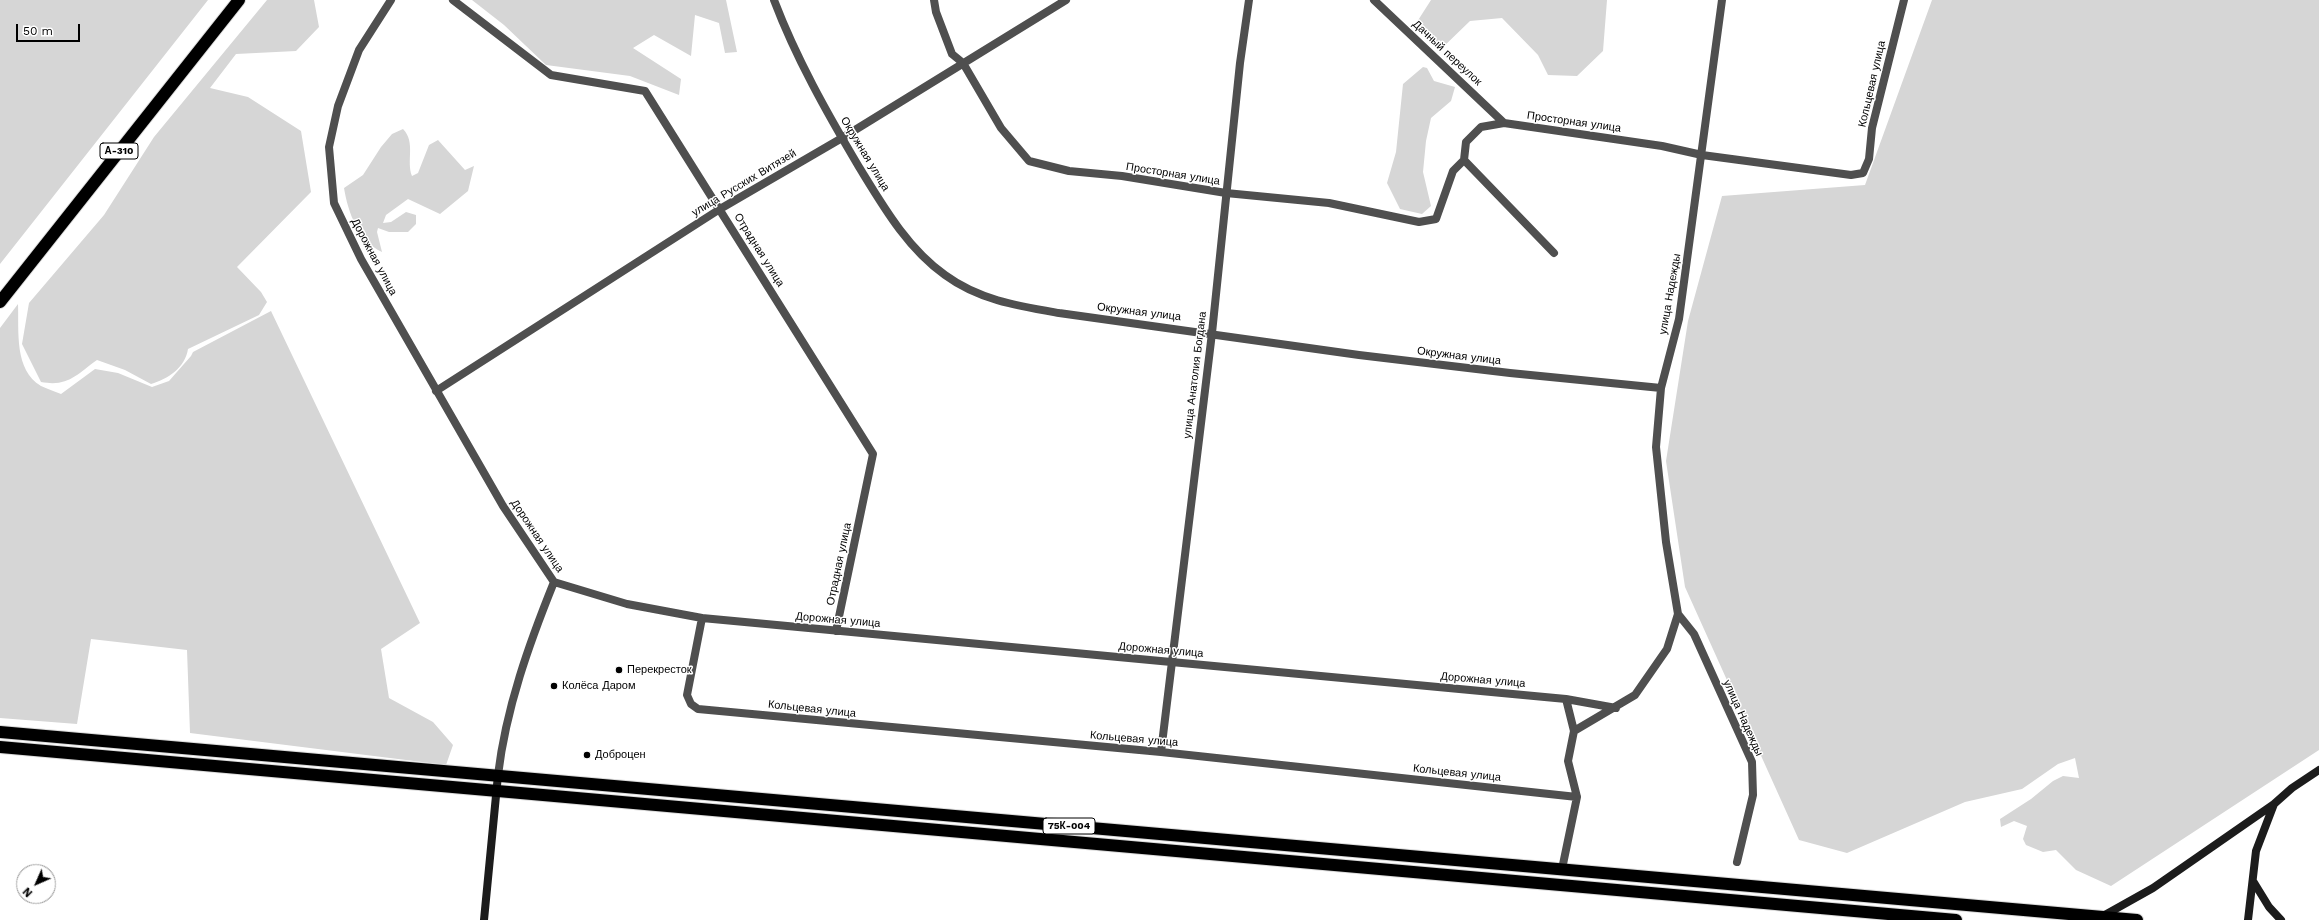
<!DOCTYPE html>
<meta charset="utf-8">
<style>
body{margin:0}
#map{position:relative;width:2319px;height:920px;overflow:hidden;background:#fff;font-family:"Work Sans",sans-serif}
canvas{display:block}
.north{position:absolute;left:16px;top:864px;width:40px;height:40px;box-sizing:border-box;background:#fff;border:1px solid #999;border-radius:50%;rotate:225deg;font-size:11px;font-weight:700;line-height:16px;text-align:center;color:#000}
.north::after{content:'';display:block;margin:auto;width:14px;height:18px;background:#000;clip-path:polygon(50% 0,100% 100%,50% 72%,0 100%)}
.scale{position:absolute;left:16px;top:24px;width:64px;height:18px;box-sizing:border-box;border:2px solid #000;border-top:0;padding-left:5px;font-size:12px;line-height:14px;white-space:nowrap;color:#000;-webkit-text-stroke:3px #fff;paint-order:stroke}
</style>
<div id="map">
<canvas width="2319" height="920"></canvas>
<div class="north">N</div>
<div class="scale">50 m</div>
</div>
<script>
const c = document.querySelector('canvas').getContext('2d');
c.lineJoin = 'round';
function paint(path, color) {
  c.fillStyle = color;
  c.fill(path, 'evenodd');
}
function strokePath(path, color, width, dash) {
  c.strokeStyle = color;
  c.lineWidth = width;
  c.lineCap = dash ? 'butt' : 'round';
  c.setLineDash(dash || []);
  c.stroke(path);
}
function label(font, color, halo, rows, align = 'center') {
  c.font = font + ' "Work Sans",sans-serif';
  c.lineWidth = 3;
  c.setLineDash([]);
  c.textBaseline = 'middle';
  c.strokeStyle = halo;
  c.fillStyle = color;
  for (const [text, x, y, turn = 0] of rows) {
    c.save();
    c.translate(x, y);
    c.rotate((+turn || 0) * Math.PI / 180);
    c.textAlign = isNaN(turn) ? turn : align;
    if (halo) c.strokeText(text, 0, 0);
    c.fillText(text, 0, 0);
    c.restore();
  }
}
const green = new Path2D(`
 M0,0h208l-208,264z
 M267,0h47l5,27 -23,24 -60,3 -26,34 38,9 53,34 10,61 -74,75 24,25 6,10 -8,13 -71,34c-3,19 -20,30 -37,35l-26,-14 -28,-10c-21,15 -29,27 -56,22l-19,-38 7,-41 75,-88 50,-78z
 M472,0h254l11,52 -12,1 -6,-30 -24,-8 -4,41 -37,-21 -21,13 48,31 -2,16 -49,-19 -84,-11 -42,-40z
 M1431,0h176l-4,51 -26,25 -29,-1 -10,-20 -36,-37 -32,3 -30,29 -25,-25z
 M1932,0h387v750l-208,136 -35,-16 -20,-20 -13,2 -17,-7 -3,-6 4,-13 -13,-5 -13,6 -1,-8 31,-20 22,-18 10,-5 16,2 -4,-20 -17,6 -36,25 -57,13 -118,51 -48,-13 -114,-253 -19,-126 22,-140 34,-125 143,-11z
 M1423,67l4,1 7,13 21,6 -4,14 -20,17 -5,23 -3,31 8,34 -9,8 -22,-5 -13,-26 9,-31 7,-68z
 M403,129c13,13 3,32 9,47l6,-3 11,-28 9,-5 27,30 9,-4 -6,25 -28,23 -32,-15 -22,16 -3,8 8,-1 15,-10 10,3v9l-8,8h-19l-11,-4 -1,4 5,20c-24,-11 -34,-40 -38,-64l19,-13 18,-28 11,-13z
 M18,304c1,27 -4,66 23,82 6,3 13,5 20,8l34,-25 23,4 34,14 17,-6 22,-25 2,-4 78,-41 149,312 -39,26 8,49 44,24 20,23 -7,20 -256,-32 -3,-83 -96,-11 -14,85 -77,-6v-390z`);
const street = new Path2D(`
 M391,0l-32,50 -21,56 -9,41 5,56 27,56 142,247 51,76 73,22 75,14 864,81 50,9
 M453,0l98,75 94,16 228,363 -37,177
 M774,0c22,58 53,113 85,167 24,39 48,81 86,108 34,25 73,31 114,38l300,42 151,18 151,15
 M934,0l2,12 16,42 11,9 38,65 28,33 40,10 53,5 104,17 103,10 90,19 17,-3 17,-48 11,-11 2,-18 15,-15 23,-4 158,23 40,9 149,20 12,-2 6,-14 3,-31 32,-128
 M1374,0l130,123
 M1464,160l90,93
 M436,391l284,-182 122,-71 224,-138
 M1678,614l16,20 58,128 1,33 -16,67
 M702,618l-15,77 4,9 7,5 463,43 416,45
 M1574,731l61,-36 32,-46 11,-35 -12,-72 -10,-95 5,-59 18,-69 43,-319
 M1161,752l51,-419 28,-270 9,-63
 M498,775c8,-67 31,-131 56,-193
 M1562,869l15,-72 -9,-36 6,-30 -8,-32`);
const secondary = new Path2D(`
 M2253,881l16,26 12,13
 M2103,916l50,-28 121,-84
 M484,920l14,-145
 M2248,920l8,-69 18,-47 18,-16 27,-18`);
const highway = new Path2D(`
 M0,302l239,-302
 M0,732l2137,188
 M0,747l1956,173`);
const markers = [
 [619,670,4,"#000"],
 [554,686,4,"#000"],
 [587,755,4,"#000"]
];
const shields = [
 [119,151,38],
 [1069,826,52]
];
const shieldNames = [
 ["А-310",119,151],
 ["75К-004",1069,826]
];
const streetNames = [
 ["Дачный переулок",1447,53,43],
 ["Кольцевая улица",1872,84,-77],
 ["Просторная улица",1574,122,8],
 ["Окружная улица",865,154,59],
 ["Просторная улица",1173,174,9],
 ["улица Русских Витязей",744,183,-31],
 ["Отрадная улица",759,250,58],
 ["Дорожная улица",374,257,62],
 ["улица Надежды",1670,294,-80],
 ["Окружная улица",1139,312,7],
 ["Окружная улица",1459,356,7],
 ["улица Анатолия Богдана",1195,375,-83],
 ["Дорожная улица",537,536,56],
 ["Отрадная улица",839,564,-78],
 ["Дорожная улица",838,620,5],
 ["Дорожная улица",1161,650,5],
 ["Дорожная улица",1483,680,5],
 ["Кольцевая улица",812,709,6],
 ["улица Надежды",1743,718,66],
 ["Кольцевая улица",1134,739,5],
 ["Кольцевая улица",1457,773,6]
];
const poiNames = [
 ["Перекресток",627,670],
 ["Колёса Даром",562,686],
 ["Доброцен",595,755]
];
paint(green, '#d6d6d6');
strokePath(highway, '#dbdbdb', 14);
strokePath(street, '#4f4f4f', 8);
strokePath(secondary, '#1c1c1c', 8);
strokePath(highway, '#000', 12);
for (const [x, y, r, color] of markers) {
  const dot = new Path2D();
  dot.arc(x, y, r, 0, 2 * Math.PI);
  c.fillStyle = color;
  c.fill(dot);
  strokePath(dot, '#fff', 1.5);
}
for (const [x, y, w] of shields) {
  const box = new Path2D();
  box.roundRect(x - w / 2, y - 8, w, 16, 3);
  c.fillStyle = '#fff';
  c.fill(box);
  strokePath(box, '#000', 1);
}
label('bold 10px', '#000', null, shieldNames);
label('11px', '#000', '#fff', streetNames);
label('11px', '#000', '#fff', poiNames, 'left');
</script>
